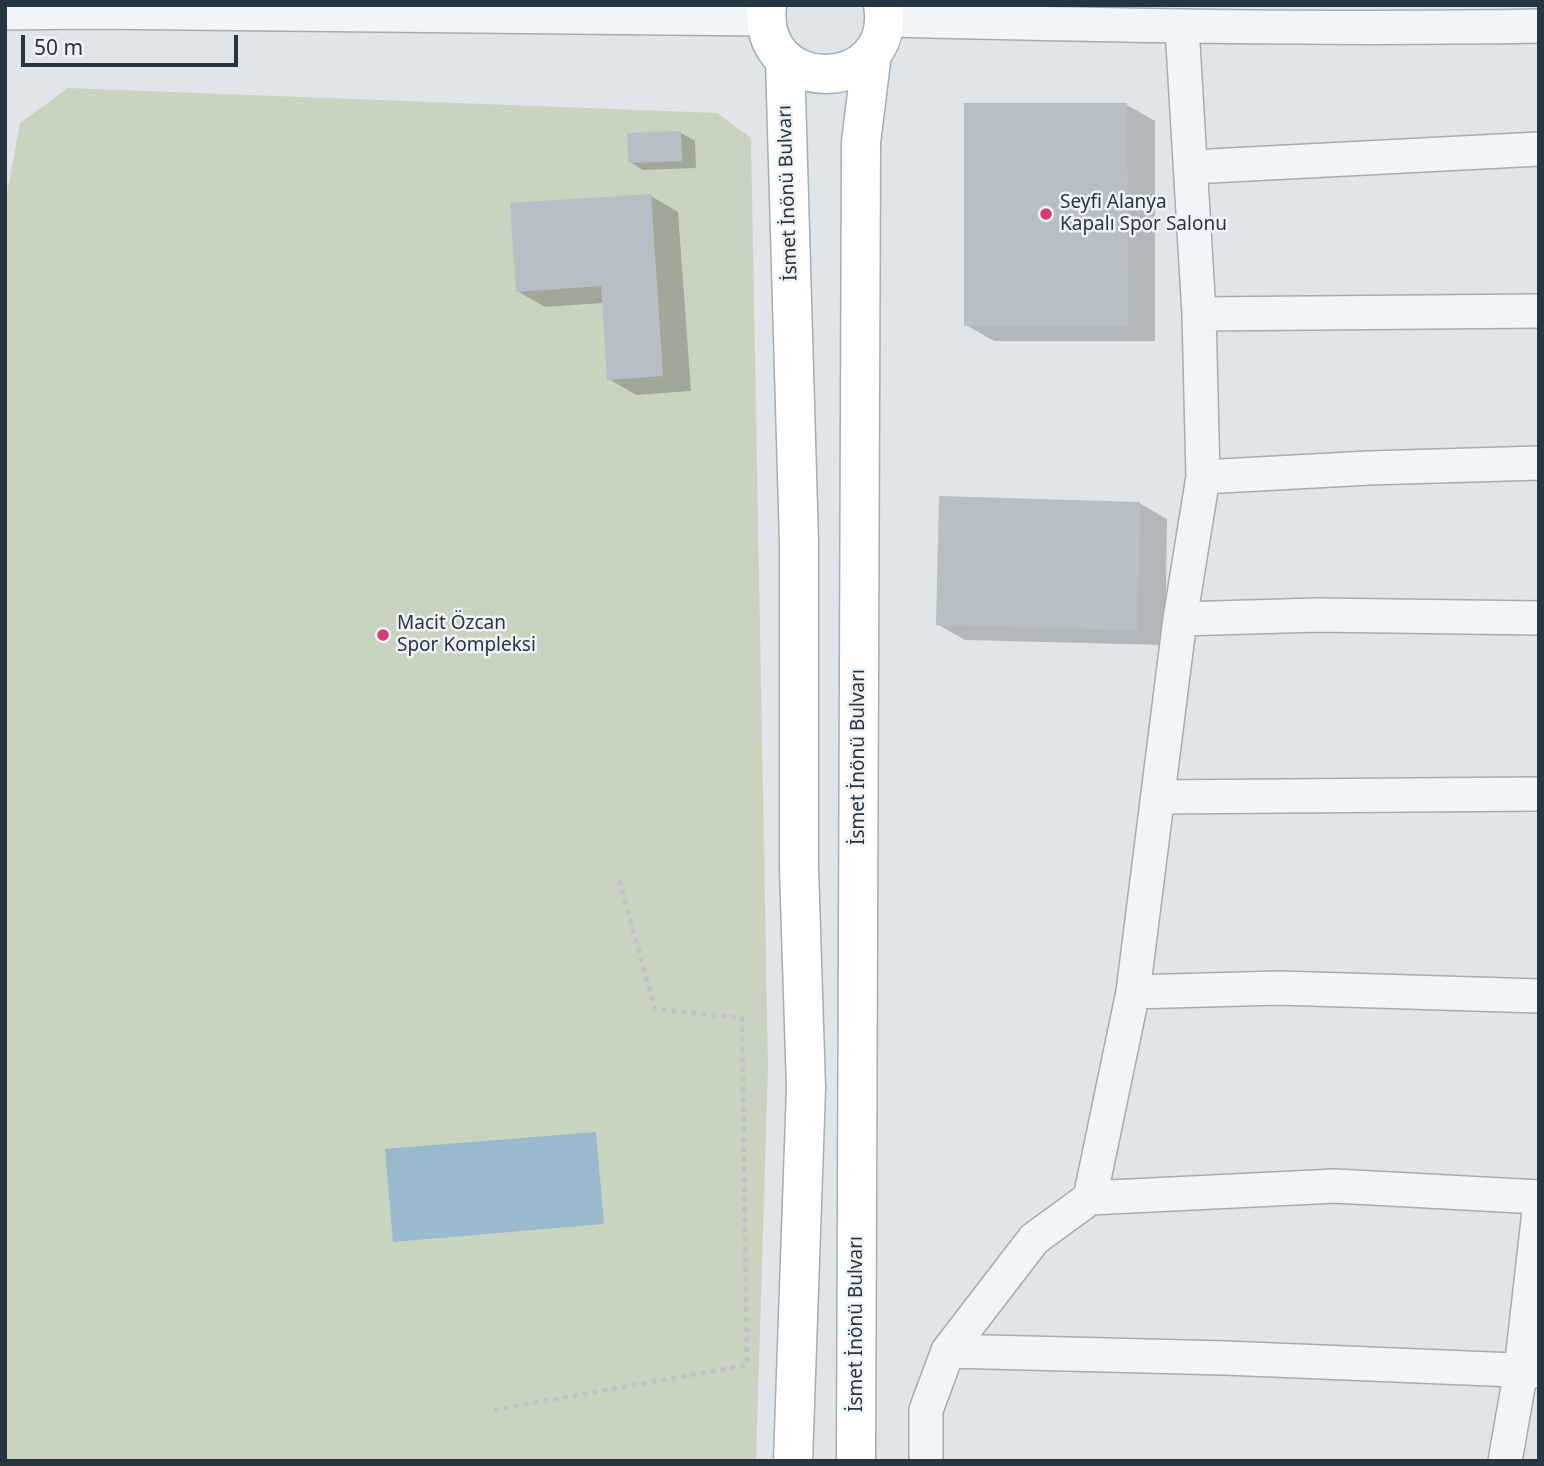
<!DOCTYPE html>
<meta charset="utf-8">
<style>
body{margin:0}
#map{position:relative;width:1544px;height:1466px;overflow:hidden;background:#dfe5e9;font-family:"Noto Sans",sans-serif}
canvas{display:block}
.frame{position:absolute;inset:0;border:7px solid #273541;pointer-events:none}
.scale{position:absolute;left:21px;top:35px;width:217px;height:32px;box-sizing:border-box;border:4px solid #273541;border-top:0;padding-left:9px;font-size:21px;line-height:24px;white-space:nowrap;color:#273541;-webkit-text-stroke:5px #eff3f7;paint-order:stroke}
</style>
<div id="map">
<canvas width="1544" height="1466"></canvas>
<div class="frame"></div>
<div class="scale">50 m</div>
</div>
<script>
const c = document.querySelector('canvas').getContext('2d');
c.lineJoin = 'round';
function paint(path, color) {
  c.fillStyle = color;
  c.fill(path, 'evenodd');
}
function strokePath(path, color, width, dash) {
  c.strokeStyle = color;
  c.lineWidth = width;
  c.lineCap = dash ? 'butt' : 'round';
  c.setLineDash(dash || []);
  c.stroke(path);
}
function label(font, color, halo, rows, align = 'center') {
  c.font = font + ' "Noto Sans",sans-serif';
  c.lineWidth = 5;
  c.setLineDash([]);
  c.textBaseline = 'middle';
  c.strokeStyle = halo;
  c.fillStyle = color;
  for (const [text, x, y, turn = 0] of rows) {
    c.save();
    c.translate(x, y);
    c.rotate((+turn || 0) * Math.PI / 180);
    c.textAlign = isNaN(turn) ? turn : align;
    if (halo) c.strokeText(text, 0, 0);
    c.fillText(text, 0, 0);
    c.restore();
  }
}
const green = new Path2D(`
 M68,88l649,25 34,25 17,929 -12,394h-751v-1257l15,-81z`);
const water = new Path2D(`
 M596,1132l8,92 -211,18 -8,-93z`);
const shadow = new Path2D(`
 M1127,105l28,16v220h-161l-28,-16z
 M681,133l14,8 1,27 -53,2 -13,-8z
 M651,196l27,16 13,179 -55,4 -27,-16 -5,-76 -59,4 -28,-16z
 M1139,503l28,16 -2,126 -200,-5 -28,-16z`);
const building = new Path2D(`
 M964,103h163l1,223h-164z
 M681,131l1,30 -54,2 -1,-30z
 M651,194l12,182 -56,4 -6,-94 -85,6 -6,-89z
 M939,496l201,6 -3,128 -201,-5z`);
const path = new Path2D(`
 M494,1410l253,-45 -5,-347 -87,-9 -36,-129`);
const street = new Path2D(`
 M5,13l85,-1 675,7
 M886,20c217,5 435,10 653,6
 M1191,167l348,-18
 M1199,314l340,-3
 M1203,477l166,-9 170,-5
 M1180,619l137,-4 222,3
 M1159,797l380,-3
 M1133,992l146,-4 260,8
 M1090,1198l245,-12 204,11
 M948,1351l277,7 314,13
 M926,1461v-51l22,-59 86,-112 56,-41 43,-206 47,-373 23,-142 -4,-163 -17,-287
 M1505,1461l16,-91 18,-159`);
const secondary = new Path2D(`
 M767,5c-11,94 131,90 116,0
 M785,59l14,484v325l7,220 -13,373
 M856,1461l5,-1319 11,-89`);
const markers = [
 [1046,214,7,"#d63c70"],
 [383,635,7,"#d63c70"]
];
const streetNames = [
 ["İsmet İnönü Bulvarı",788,193,-92],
 ["İsmet İnönü Bulvarı",859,757,-90],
 ["İsmet İnönü Bulvarı",857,1324,-90]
];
const poiNames = [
 ["Seyfi Alanya",1060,203],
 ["Kapalı Spor Salonu",1060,225],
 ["Macit Özcan",397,624],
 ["Spor Kompleksi",397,646]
];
paint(green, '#c8d4c0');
paint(water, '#98bacc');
paint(shadow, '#0003');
paint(building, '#b6bfc6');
strokePath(street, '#a4adb3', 36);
strokePath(secondary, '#a4adb3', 41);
strokePath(path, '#bdc3c8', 4.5, [5, 5]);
strokePath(street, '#f2f5f7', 33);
strokePath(secondary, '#fff', 38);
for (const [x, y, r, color] of markers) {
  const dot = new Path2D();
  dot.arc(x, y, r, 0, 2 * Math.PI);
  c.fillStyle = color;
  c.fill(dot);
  strokePath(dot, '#eff3f7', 2.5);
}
label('19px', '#273541', '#eff3f7', streetNames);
label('19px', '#273541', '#eff3f7', poiNames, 'left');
</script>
